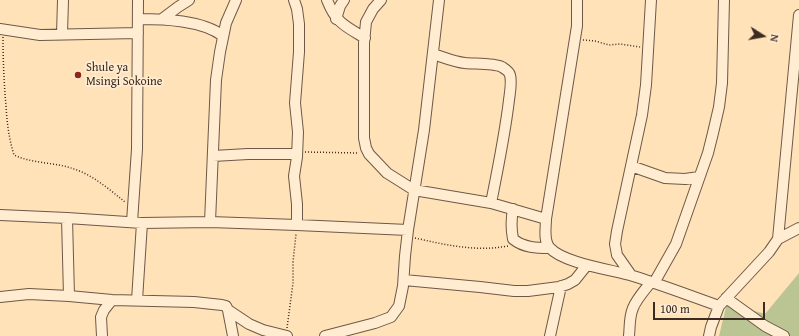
<!DOCTYPE html>
<style>
body{margin:0}
#map{position:relative;width:799px;height:336px;overflow:hidden;background:#ffe2b8;font-family:"Gentium Book Plus",serif}
canvas{display:block}
.north{position:absolute;left:743px;top:16px;width:40px;height:40px;-webkit-text-stroke:3px #ffecd1;paint-order:stroke;rotate:101deg;font-size:11px;font-weight:700;line-height:16px;text-align:center;color:#3c2b21}
.north::after{content:'';display:block;margin:auto;width:14px;height:18px;background:#3c2b21;clip-path:polygon(50% 0,100% 100%,50% 72%,0 100%)}
.scale{position:absolute;left:653px;top:302px;width:112px;height:18px;box-sizing:border-box;border:2px solid #3c2b21;border-top:0;padding-left:5px;font-size:12px;line-height:14px;white-space:nowrap;color:#3c2b21;-webkit-text-stroke:3px #ffecd1;paint-order:stroke}
</style>
<div id="map">
<canvas width="799" height="336"></canvas>
<div class="north">N</div>
<div class="scale">100 m</div>
</div>
<script>
const c = document.querySelector('canvas').getContext('2d');
c.lineJoin = 'round';
function paint(path, color) {
  c.fillStyle = color;
  c.fill(path, 'evenodd');
}
function strokePath(path, color, width, dash) {
  c.strokeStyle = color;
  c.lineWidth = width;
  c.lineCap = dash ? 'butt' : 'round';
  c.setLineDash(dash || []);
  c.stroke(path);
}
function label(font, color, halo, rows, align = 'center') {
  c.font = font + ' "Gentium Book Plus",serif';
  c.lineWidth = 3.5;
  c.setLineDash([]);
  c.textBaseline = 'middle';
  c.strokeStyle = halo;
  c.fillStyle = color;
  for (const [text, x, y, turn = 0] of rows) {
    c.save();
    c.translate(x, y);
    c.rotate((+turn || 0) * Math.PI / 180);
    c.textAlign = isNaN(turn) ? turn : align;
    if (halo) c.strokeText(text, 0, 0);
    c.fillText(text, 0, 0);
    c.restore();
  }
}
const green = new Path2D(`
 M799,273v63h-80l8,-33 38,11z`);
const path = new Path2D(`
 M3,37c0,23 1,46 3,69 1,17 3,33 8,49 19,9 41,7 60,14 19,6 36,21 51,33
 M583,40l12,1 14,4 11,-1 20,3
 M305,152l54,1
 M415,238c31,7 61,14 93,8
 M287,328l6,-45v-21l3,-28`);
const minor = new Path2D(`
 M294,0l3,9 2,15v28l-4,51 3,29 -1,25 -3,19 3,28v21
 M327,0c9,23 18,26 38,38
 M381,0l-8,9 -7,13 -2,21v95l2,10 3,6 18,19 27,17 77,13 55,16
 M577,0v26l-31,193c0,9 -3,22 4,29 13,15 63,22 83,28 29,9 58,20 86,30
 M138,19c26,0 64,1 85,17
 M162,19l16,-12 11,-7
 M336,19l4,-13 4,-6
 M0,29l40,6 98,-2
 M62,34l1,-34
 M433,54c10,3 21,8 32,9 9,1 29,0 37,4 3,2 7,4 8,8 2,7 0,17 -1,25 -4,34 -11,68 -18,103
 M213,156l35,-2h49
 M631,166l34,12 20,1 14,-2
 M513,209c-2,11 -2,20 0,30 11,9 24,9 37,9
 M0,215l67,3 75,5 68,-1 87,3 111,5
 M67,218l2,78
 M132,222l5,-73 1,-149
 M210,222l6,-142 4,-28 6,-29 10,-23
 M778,239l21,-11
 M631,275l-14,-20 -2,-11 2,-13 25,-116 4,-30 5,-85
 M404,280l76,7 34,4h14l31,-4 9,-3 7,-4 12,-15
 M654,283l22,-39 32,-91 5,-20 6,-26 3,-24 2,-83
 M0,297l29,-3 40,2 43,4 82,2 28,3 4,1 2,4 5,26
 M726,298l39,28 19,10
 M137,300l5,-77
 M228,310l21,14 14,6 24,6
 M102,336l-1,-19 3,-7 8,-10
 M325,336l50,-13 16,-6 8,-11 4,-20 2,-30 3,-26 16,-100 15,-130
 M550,336l11,-50
 M629,336c1,-9 0,-19 4,-28 4,-10 12,-18 18,-26
 M709,336l2,-9 8,-21 50,-54 9,-13 21,-224`);
const markers = [
 [78,75,4,"#8f2418"]
];
const poiNames = [
 ["Shule ya",86,68],
 ["Msingi Sokoine",86,82]
];
paint(green, '#bbc493');
strokePath(minor, '#6d5947', 12);
strokePath(path, '#3c2b21', 1.5, [1, 2]);
strokePath(minor, '#ffecd1', 10);
for (const [x, y, r, color] of markers) {
  const dot = new Path2D();
  dot.arc(x, y, r, 0, 2 * Math.PI);
  c.fillStyle = color;
  c.fill(dot);
  strokePath(dot, '#ffecd1', 1.5);
}
label('12px', '#3c2b21', '#ffecd1', poiNames, 'left');
</script>
